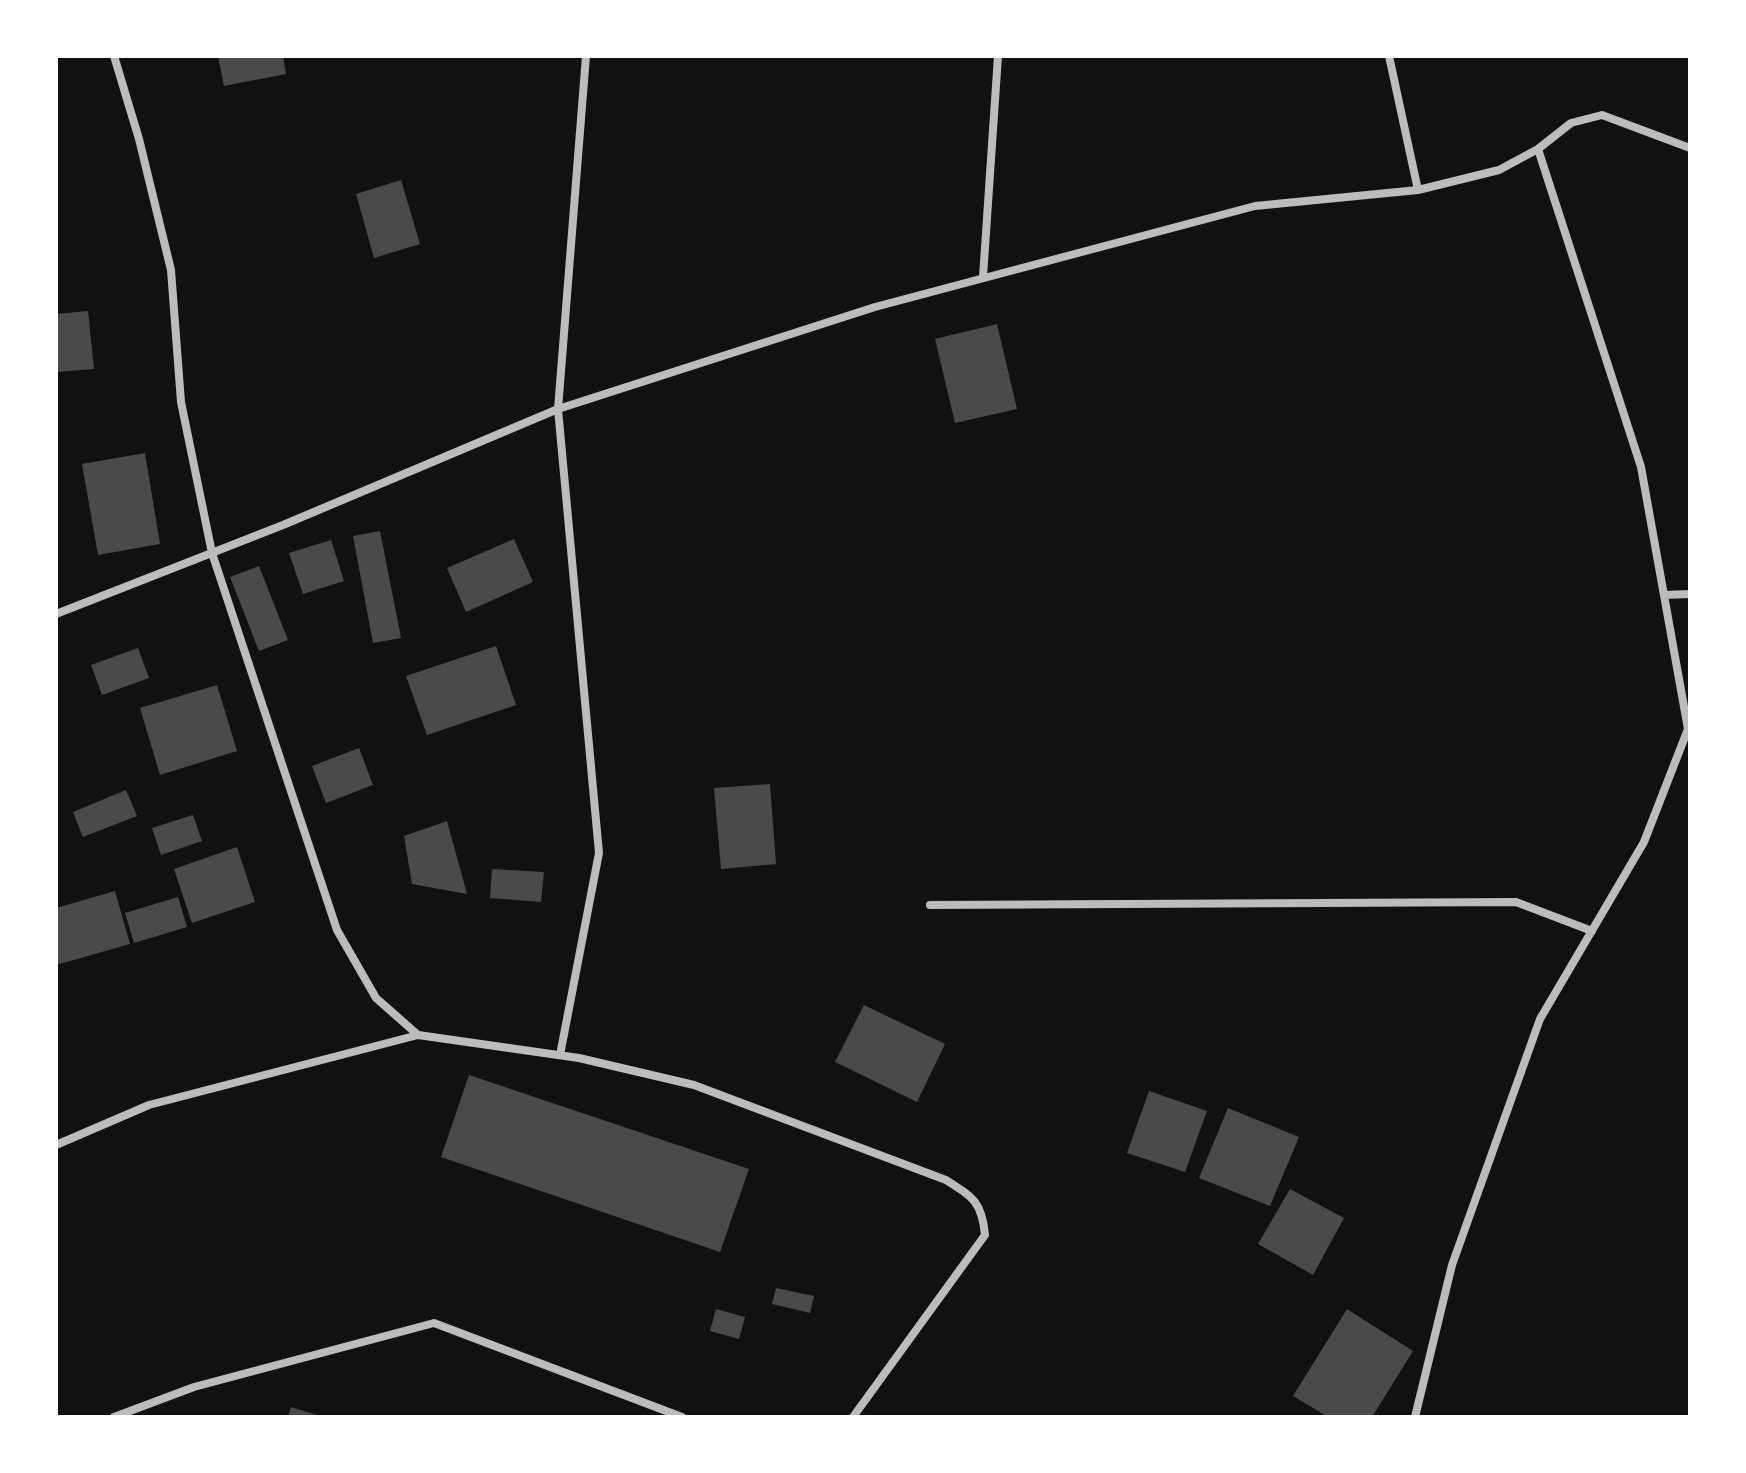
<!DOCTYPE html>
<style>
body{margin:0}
#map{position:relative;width:1746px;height:1473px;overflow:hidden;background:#111;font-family:"Archivo Narrow",sans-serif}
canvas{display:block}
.frame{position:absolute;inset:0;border:58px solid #fff;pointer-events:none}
</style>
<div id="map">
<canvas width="1746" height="1473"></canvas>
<div class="frame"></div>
</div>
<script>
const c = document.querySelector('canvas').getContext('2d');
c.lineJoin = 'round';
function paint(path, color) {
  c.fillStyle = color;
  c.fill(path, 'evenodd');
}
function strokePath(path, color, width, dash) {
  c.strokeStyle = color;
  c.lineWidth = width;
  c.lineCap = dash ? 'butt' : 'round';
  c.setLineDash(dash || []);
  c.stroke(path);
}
const building = new Path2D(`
 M218,56h65l3,18 -62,12z
 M401,180l19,64 -46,14 -18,-64z
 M88,311l6,58 -38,3v-58z
 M997,324l20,85 -62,14 -20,-84z
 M145,453l15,91 -62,11 -16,-91z
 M380,531l21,107 -28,5 -20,-107z
 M514,539l19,43 -67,30 -19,-44z
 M331,540l13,41 -41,13 -14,-41z
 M259,566l29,74 -29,11 -29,-74z
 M496,646l20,59 -89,30 -21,-59z
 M138,648l11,30 -47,17 -11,-30z
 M217,685l20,66 -77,24 -20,-67z
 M359,748l14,37 -47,18 -14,-37z
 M770,784l6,80 -55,5 -7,-81z
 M126,790l11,26 -54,21 -10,-25z
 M193,815l9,26 -41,14 -9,-27z
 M447,821l20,73 -55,-10 -8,-48z
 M237,847l18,55 -63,21 -18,-54z
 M492,869l52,3 -3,30 -51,-4z
 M115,891l15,53 -74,21v-57z
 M178,897l9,30 -53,16 -9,-30z
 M864,1005l81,39 -28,58 -82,-40z
 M469,1075l280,94 -29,83 -279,-95z
 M1149,1091l58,20 -22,61 -58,-19z
 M1228,1108l71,29 -29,69 -71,-28z
 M1290,1189l54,29 -31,57 -55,-31z
 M776,1288l38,8 -4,17 -38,-9z
 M716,1309l29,8 -6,22 -29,-8z
 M1347,1309l66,42 -41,66h-44l-35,-21z
 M291,1407l29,9v1h-32z`);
const minor = new Path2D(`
 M114,56l25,83 32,131 10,132 31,151 125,377 39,68 42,37
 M1389,56l29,134
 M983,277l15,-221
 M1664,595l26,-1
 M56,614l227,-89 275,-116 317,-102 380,-101 163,-16 81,-20 39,-21 33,-26 31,-8 88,33
 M930,905l586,-3 76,29
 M560,1055l39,-202 -41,-444 28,-353
 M56,1145l93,-40 269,-70 161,23 115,27 252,95c27,17 36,22 39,55l-132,182
 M114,1417l80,-30 240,-64 248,94
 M1415,1417l37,-152 88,-246 104,-177 44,-113 -47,-262 -103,-318`);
paint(building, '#4a4a4a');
strokePath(minor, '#bcbcbc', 8);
</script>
